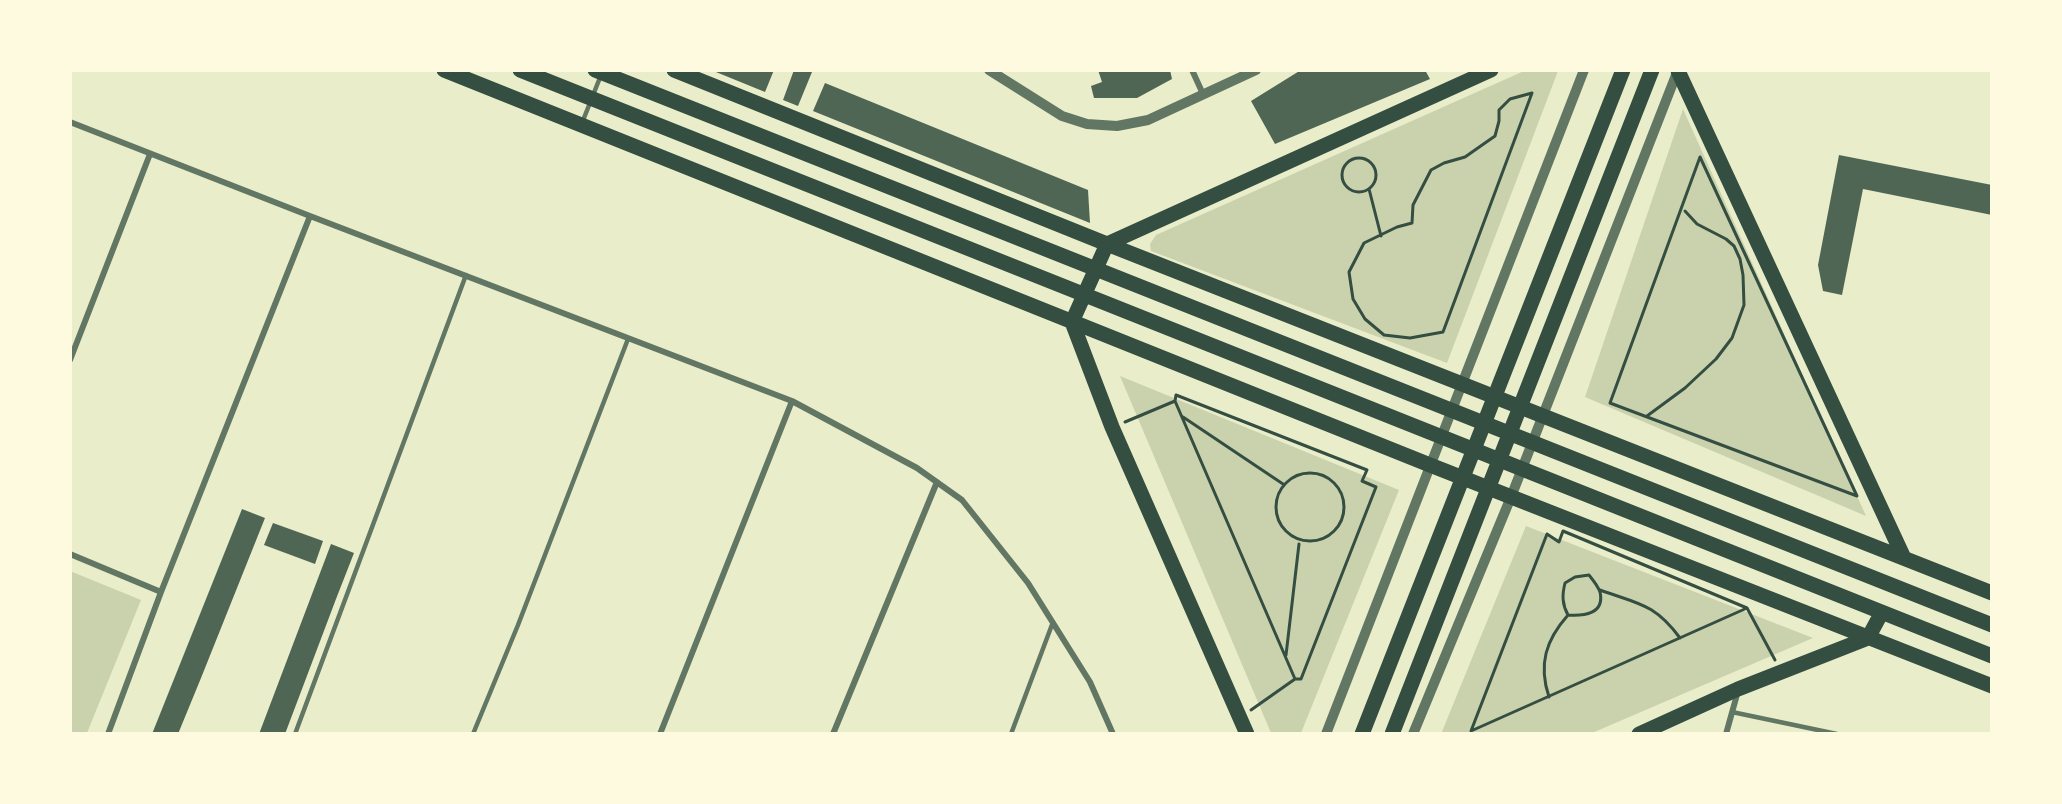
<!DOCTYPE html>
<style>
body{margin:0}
#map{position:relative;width:2062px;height:804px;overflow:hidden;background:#e9edc9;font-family:"Work Sans",sans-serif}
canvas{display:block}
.frame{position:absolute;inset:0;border:72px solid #fefae0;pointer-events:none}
</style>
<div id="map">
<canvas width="2062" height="804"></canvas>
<div class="frame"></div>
</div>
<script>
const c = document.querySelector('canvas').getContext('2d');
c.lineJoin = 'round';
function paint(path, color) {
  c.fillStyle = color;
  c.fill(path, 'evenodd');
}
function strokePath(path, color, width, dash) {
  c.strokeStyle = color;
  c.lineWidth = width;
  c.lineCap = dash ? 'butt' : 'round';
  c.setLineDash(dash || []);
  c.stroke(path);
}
const green = new Path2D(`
 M1524,71h34l-111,292 -296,-112 -1,-7 6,-9z
 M1683,109l183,407 -281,-119z
 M1120,376l279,114 -98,243h-30z
 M1526,526l287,112 -221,95 -151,1z
 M70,571l71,29 -54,133h-16z`);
const building = new Path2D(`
 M711,70h63l-9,22z
 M794,70l18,2 -14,34 -15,-6z
 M1098,70h72l2,9 -35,19h-43l-3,-12 11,-4z
 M1301,70h124l5,9 -155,65 -24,-43z
 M825,83l263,107 2,33 -277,-112z
 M1839,155l153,30v30l-129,-26 -21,106 -19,-4 -5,-26z
 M242,509l23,9 -64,160 -23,56h-26z
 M273,523l50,18 -8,23 -51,-19z
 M331,544l23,9 -18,46 -51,135h-26z`);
const path = new Path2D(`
 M1532,93l-89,239 -33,6 -26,-3 -19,-16 -12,-20 -4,-27 15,-29 33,-16 15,-4 1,-18 18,-35 13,-7 21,-6 30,-21 4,-15v-11l11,-11z
 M1700,157l157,339 -247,-93z
 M1342 175a17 17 0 1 1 34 0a17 17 0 1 1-34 0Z
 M1369,189l12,47
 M1175,401l1,-6 191,75 -5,11 14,6 -75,192h-6
 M1647,416l38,-28 31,-29 16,-21 12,-33 -1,-30 -3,-16 -6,-13 -8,-7 -29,-15 -12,-13
 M1183,417l100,67
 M1125,422l50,-21 120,278 -44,31
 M1276 507a34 34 0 1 1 68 0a34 34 0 1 1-68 0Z
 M1563,531l184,77 -276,123 76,-197 12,8z
 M1600,590c38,14 54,13 80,48
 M1747,608l28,52
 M1286,655l13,-111
 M1549,697c-11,-33 -3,-57 19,-82 -6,-11 -6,-20 -3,-32l10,-6 14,-2c4,5 9,11 11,17 5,22 -16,24 -32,23`);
const service = new Path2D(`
 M582,123l19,-48
 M1732,712l105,22
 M295,734l171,-459
 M473,734l45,-109 110,-286
 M1011,734l42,-112`);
const minor = new Path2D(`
 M1192,70l11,24
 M70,122l240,94 482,185 125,67 45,32 66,83 62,99 23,52
 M70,360l80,-206
 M70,554l91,38
 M108,734l53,-142 149,-376
 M660,734l132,-333
 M833,734l104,-252
 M1726,734l12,-43`);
const tertiary = new Path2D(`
 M989,70l73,46 25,8 30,2 31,-6 108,-50
 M1326,734l258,-664
 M1413,734l98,-237 167,-427`);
const primary = new Path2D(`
 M444,70l986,395 562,221
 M520,70l1472,586
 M595,70l1397,555
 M674,70l433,174 885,349
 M1678,71l226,487
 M1247,734l-135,-307 -40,-105 35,-78 384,-174
 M1639,734l99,-45 130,-51 14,-26`);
const trunk = new Path2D(`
 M1362,734l261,-664
 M1392,734l260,-664`);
paint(green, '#cad2ad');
paint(building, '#4f6655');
strokePath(path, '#344e41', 3);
strokePath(service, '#617663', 4.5);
strokePath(minor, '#617663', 6);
strokePath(tertiary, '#617663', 10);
strokePath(primary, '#344e41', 15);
strokePath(trunk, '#344e41', 15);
</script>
